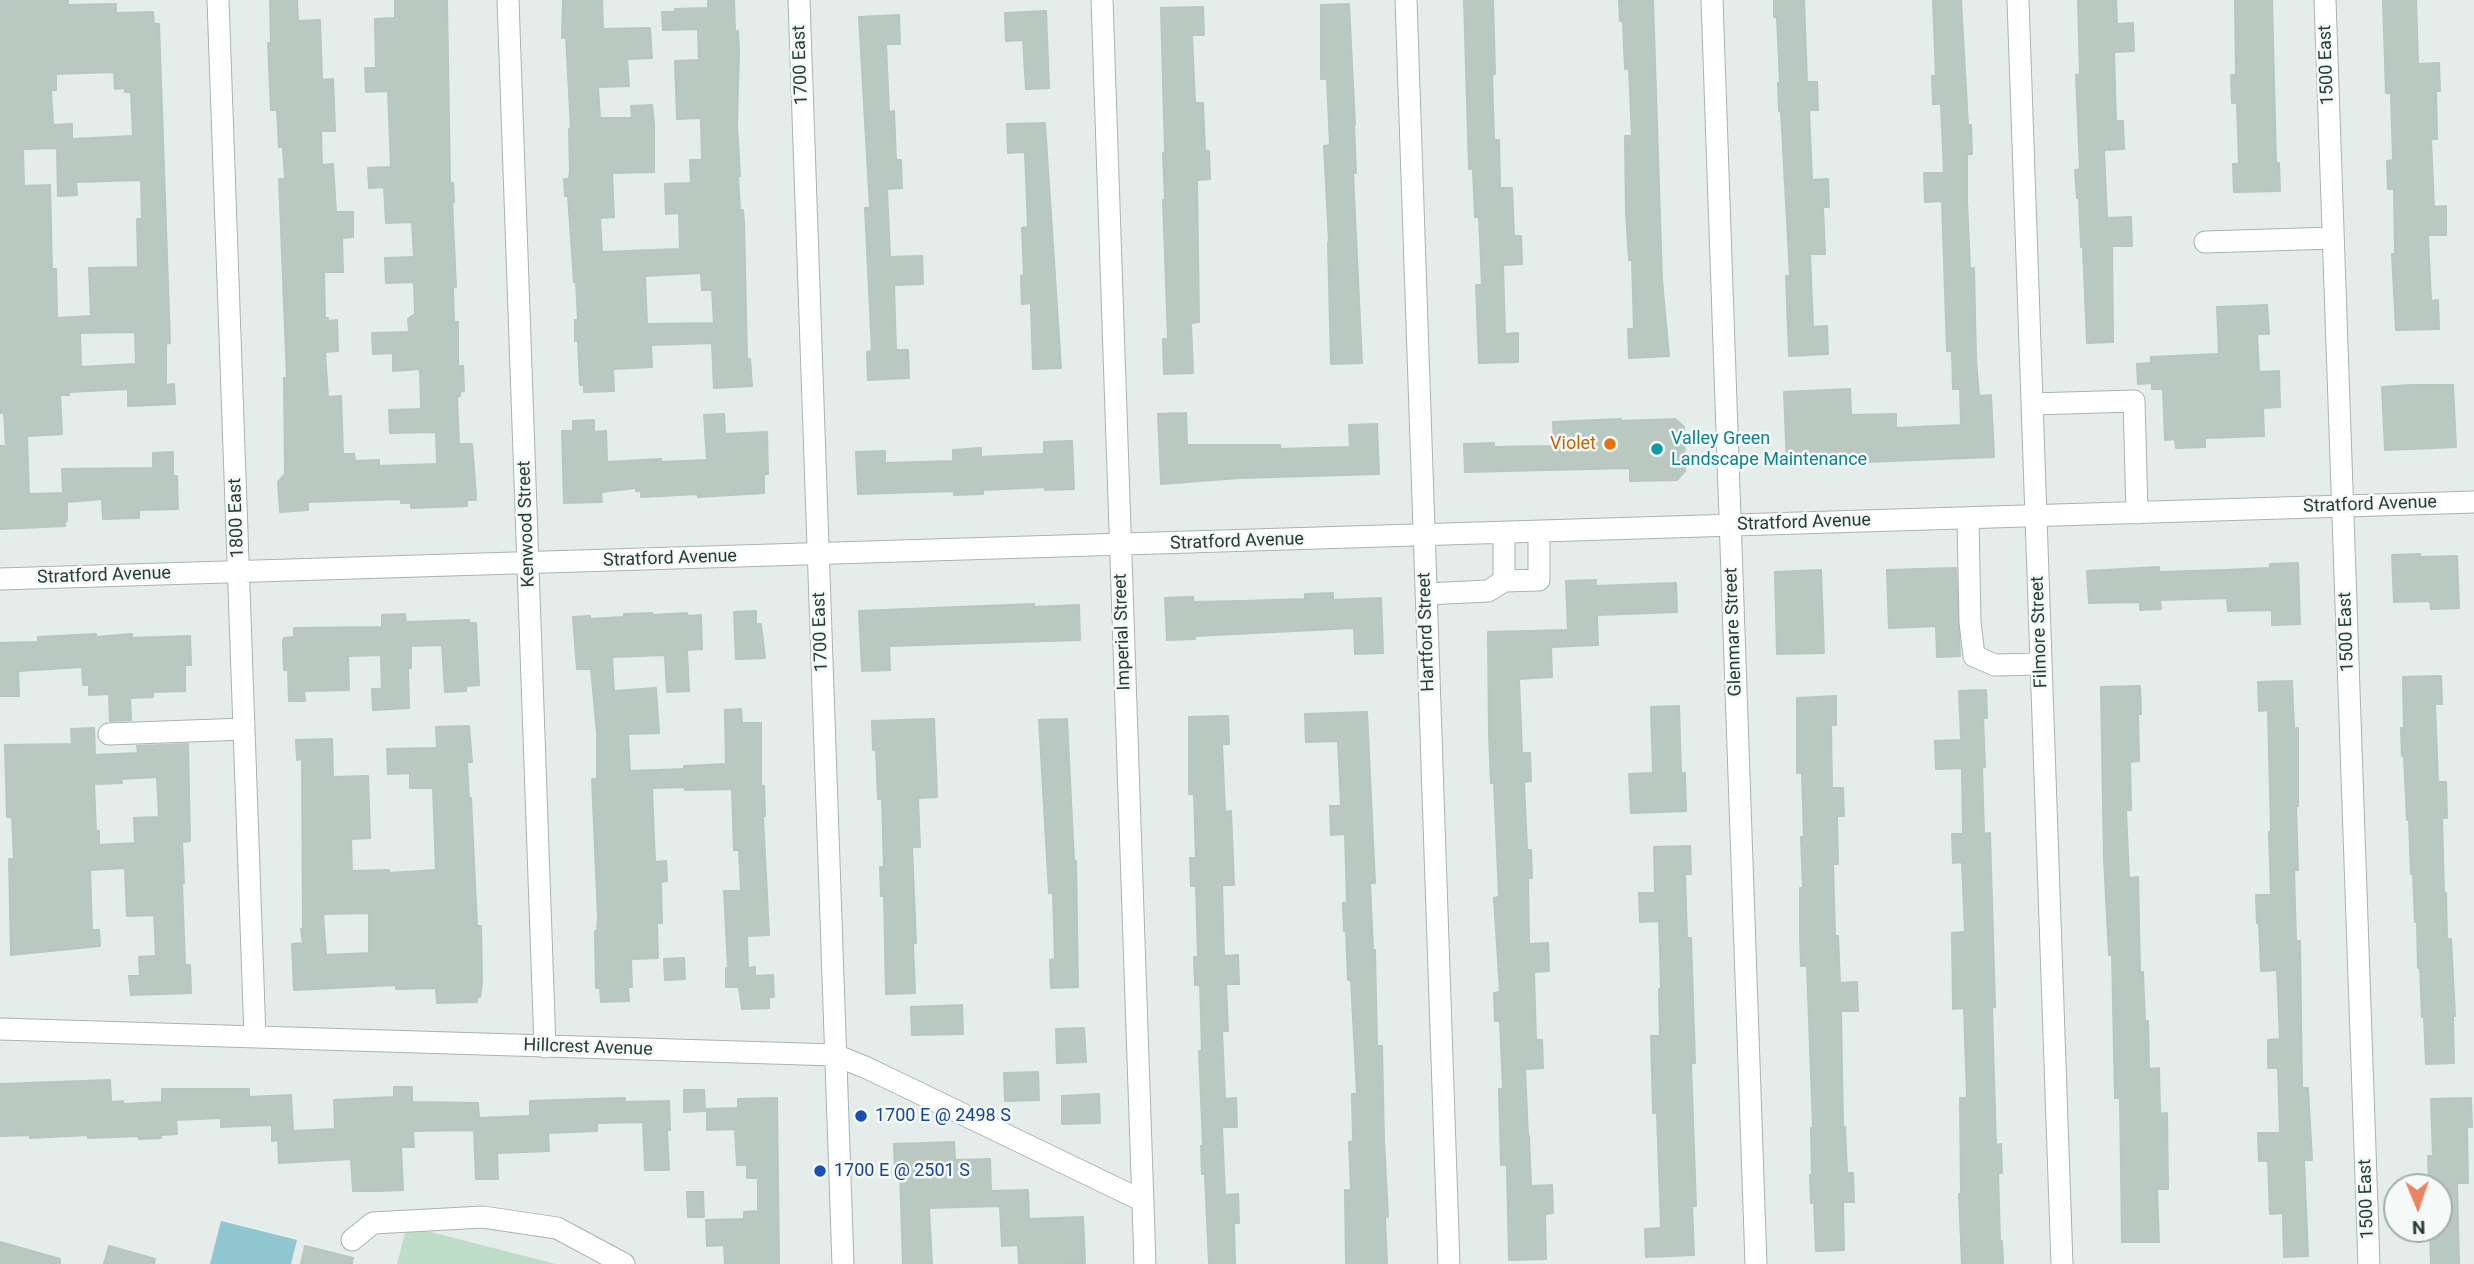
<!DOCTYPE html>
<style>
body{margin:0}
#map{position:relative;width:2474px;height:1264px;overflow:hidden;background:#e4ede9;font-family:Roboto,sans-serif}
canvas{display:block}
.north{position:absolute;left:2383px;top:1173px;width:70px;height:70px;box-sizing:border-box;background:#f5f9f7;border:2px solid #a1aeaa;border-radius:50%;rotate:178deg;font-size:19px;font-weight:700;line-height:28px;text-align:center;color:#243e37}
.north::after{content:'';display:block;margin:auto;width:24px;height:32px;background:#eb8464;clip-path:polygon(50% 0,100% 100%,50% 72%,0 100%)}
</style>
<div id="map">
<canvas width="2474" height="1264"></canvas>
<div class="north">N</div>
</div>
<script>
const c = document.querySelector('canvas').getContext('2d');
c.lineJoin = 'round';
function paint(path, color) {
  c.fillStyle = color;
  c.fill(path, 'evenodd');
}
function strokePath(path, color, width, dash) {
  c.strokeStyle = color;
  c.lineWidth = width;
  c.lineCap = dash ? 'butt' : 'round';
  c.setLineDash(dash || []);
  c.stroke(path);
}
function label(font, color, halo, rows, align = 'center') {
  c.font = font + ' Roboto,sans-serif';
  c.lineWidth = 5;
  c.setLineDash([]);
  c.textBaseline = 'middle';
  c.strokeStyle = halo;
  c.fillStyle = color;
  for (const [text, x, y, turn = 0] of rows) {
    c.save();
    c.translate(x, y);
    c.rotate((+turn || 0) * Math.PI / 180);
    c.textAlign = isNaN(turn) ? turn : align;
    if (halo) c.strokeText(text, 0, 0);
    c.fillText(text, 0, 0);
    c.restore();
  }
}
const green = new Path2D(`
 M407,1226l149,38h-159z`);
const water = new Path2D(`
 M221,1221l76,19 -6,24h-81z`);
const building = new Path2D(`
 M0,0h68v5l48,-1v9l37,-1 1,12h5l11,319 -4,1v41l8,-1 1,20 -47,2v-17l-59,3v3h-9l2,39 -35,2 2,58 34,-1 -1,-24 91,-1v-15l20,-1v24h4l1,33 -39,1v8l-36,1 -1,-20 -35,3v19h-2v5l-65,3v-83h6l-2,-33h-4zM114,72l1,17 10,-1v4h6l2,44 -61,3v-15l-19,1 -2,-35h5v-16zM57,148l1,48 19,-1 -1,-13 65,-2 1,39h-5l1,48 -49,1 2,48 -34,2 -1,-49h-4l-2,-84 -26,1 -1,-37zM135,332l1,32 -55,3 -1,-34z
 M270,0h27l1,21 22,-1 2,60 11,-1 2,52h-14l1,34 11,-1 3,48h17v25l-11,1 1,34h-19l1,46h3v3l9,-1 1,31 -13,1 3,45 13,-1 2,58h11l1,7 24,-1v6l58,-2 -1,-32 -46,1 -1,-23 32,-1 -1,-40 -27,2v-18l-20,1 -1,-21 37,-1 -1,-13 7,-5 -1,-32 -28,1 -1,-25 29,-1 -2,-35 -26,1 -2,-36 -15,1 -1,-20 23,-1 -3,-76 -22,1 -1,-24h11l-1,-49 20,-1v-18h52l3,183h3l1,19h-2l4,85h-3l1,35h4v44h5l1,25 -4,1v4l-3,1 2,47h13l4,51v5h-9v6l-56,2v-5h-10v-4l-93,3v8l-28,2 -2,-30 7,-8 -1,-96h3l-8,-199h6l-2,-32h-4l-2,-37h-6l-3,-67h3z
 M563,0h39l1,29 47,-1 2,30 -25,1 2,27 -31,1 2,31h32l-1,-12 21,-1 2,19v48l-42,1 2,44 -14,1 2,34 78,-3 -1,-36 -13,1 -1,-30 26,-1 -1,-23h12l-1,-42 -24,1 -2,-58 24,-1 -1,-31 -35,1 -1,-18h13v-3l33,-1v-8h26l1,32 3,-1 1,19 -2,75 3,51h-2l2,34h3l1,12 3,137h3l2,27 -38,2 -2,-45 -61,2 1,22 -39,2 1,22 -30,1v-7h-4l-2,-44h-3v-21h3l-2,-38h-2l-6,-86h-3l-1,-17h5l1,-8 -1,-42h2l-5,-92 -4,1zM701,273l1,17h10l2,33 -67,1 -2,-48z
 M1464,0h29l2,74h-3l2,66h5l1,48h12l2,48h7l1,28 -19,1 2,69 13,-1v29l-39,1 -3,-78h6l-3,-68h-4l-2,-48h-4z
 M1619,0h34l9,280 7,76 -40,2 -1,-29h6l-2,-69h-3l-3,-47 -1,-77h7l-3,-68 -4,1 -2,-48h-3z
 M1774,0h30l3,82h10l1,28h-9l3,70 16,-1 1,28h-6l2,47h-15l3,73 14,-1 1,28 -39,2 -3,-80h4l-9,-165h-2l-1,-28h2l-3,-66h-3z
 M1933,0h28l7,125h3l1,29h-5v46l3,69 4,-1 2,92 3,36 12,-1 3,62 -207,8 -3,-73 66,-3 1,26 45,-1v14l65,-3 -1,-36h-7l-1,-38h-5l-5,-150 -17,1 -1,-29h20l-3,-69h-8l-1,-28h4z
 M2078,0h38l1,24 16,-1 1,28 -20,1 2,69h7l1,28 -20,1 3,68 24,-1 1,29h-20l1,96 -26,1 -4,-96h-2l-2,-49h-2l-2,-28 5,-1 -4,-94 4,-1z
 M2235,0h37l4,163h3l1,28 -46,1 -1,-28h6l-2,-61h-5l-1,-28h5z
 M2383,0h33l2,64 21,-1 1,28h-4l1,48h-6l3,68 12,-1v29h-18l3,66 7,-1 1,29 -43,1 -4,-76h3l-1,-65h-6l-1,-28 6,-1 -2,-67h-5z
 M1349,4l6,121h-1l2,48h-3l9,190 -31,1 -3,-122h1l-5,-96 6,-1 -3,-66h-6v-74z
 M1203,7l1,28h-12l3,68h8l2,48h4l1,28 -13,1 2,142 -8,1 2,50 -29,1 -1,-35h5l-5,-139h2l-2,-47 2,-1 -4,-144z
 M1046,11l3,77 -23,1 -3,-49 -17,1 -1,-28z
 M899,15l1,29h-14l3,68 5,-1 2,49h5l1,28 -15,1 3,68 32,-1 1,28 -29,1 2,65h12l1,28 -41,2 -1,-28 5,-1 -7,-143h5l-11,-191z
 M1045,123l16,245 -28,1 -2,-66 -9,1 -1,-28 3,-1 -2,-47 6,-1 -3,-75 -17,1 -1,-29z
 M2267,305l2,29h-12l2,38 20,-1 1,36 -17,1 1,28 -59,2v9l-29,1 -1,-9 -10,1 -2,-51h-11v-6l-14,1 -1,-20 14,-1v-6l68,-3 -2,-47z
 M2411,385h42l3,62 -71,3 -3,-63z
 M1186,413l1,32h93v4l70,-2 -1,-22 28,-1 2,50 -140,4 -78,6 -3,-70z
 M724,414l1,20 42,-2 1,42h-4v19l-66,4v-3l-57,3v-6h-5v-3l-35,4 1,10 -38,1 -2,-72h11v-10l21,-1v12l12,-1 1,31 54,-3v3l46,-2 -3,-45z
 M1621,419v2l54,-2 9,8 1,44 -8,9 -47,1v-13l-165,4 -1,-28 30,-1v4l60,-1 -1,-24z
 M1072,441l2,48 -29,1v-3l-62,3v4l-29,1v-4l-96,3 -2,-42 29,-1v12l68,-2v-11l28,-2v9l63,-3v-12z
 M2420,554v3l37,-1 2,52 -28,1 -1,-8 -36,1 -2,-47z
 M2298,563l2,61 -28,1v-15l-44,1 -1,-13 -67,2 1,9 -21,1v-8l-51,1 -2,-32 72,-4v5l67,-2 44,-2v-4z
 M1956,568l4,88 -23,1 -1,-31 -47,2 -2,-58z
 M1821,570l3,83 -47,1 -2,-82z
 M1596,580v6l80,-3 1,29 -80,3 1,30 -47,2 1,30 -33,2 3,74h8l1,28 -7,1 3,68h4l1,28h-4l1,66 19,-1 1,28 -15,1 2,68h6l1,28 -18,1 3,67h1l2,50 21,-1 1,28 -8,1 1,45 -37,1 -2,-95h-6l-2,-76h4l-3,-68h-5l-1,-28 6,-1 -6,-94 5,-1 -5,-114h-3l-2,-48 -1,-103 80,-2 -2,-49z
 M1333,593v7l48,-2 2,55 -28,1 -1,-26 -159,8v3l-28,1 -2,-42 28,-1v5l51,-1 61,-2v-5z
 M1034,604v3l45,-2 1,35 -191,6 1,24 -28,1 -3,-60z
 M756,611v13h5l4,34 -29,1 -2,-47z
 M652,613v2l35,-2 1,3 13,-1 1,34 -15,1 2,41 -22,1 -2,-37 -53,2 2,34 42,-3 3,45 -31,1 2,37 54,-2v-3l42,-2 -1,-54 16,-1 1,14h19v63h3l1,30h-2l6,119 -22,1 1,32 7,-1v9l18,-1 1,22h-5v11l-27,1 -3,-22h-13v-19h2l-4,-77h17l-2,-41h-5l-2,-61 -47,1v-3l-33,1 3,74 11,-1 1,20 -6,1 1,41h-5l1,35 -27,1 1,28h-4l1,14 -28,1 -1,-14h-4l-1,-57h2l1,-13 -6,-139h5v-46l-6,-64h-14l-4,-52 17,-1v3l34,-2v-3z
 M405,614l1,8 63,-2v3h7l3,62 -13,1v5l-21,1 -3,-47 -31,1v22h-3l1,40 -36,2 -1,-21h10l-1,-34 -33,1 1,34 -45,1 1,10h-16l-1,-31h-4l-1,-29 1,-3 10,-1v-9l88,-1v-12z
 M96,634v3l36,-3v4l58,-2 1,29h-6v26l-32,1v5l-23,1 1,22 -21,1 -1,-27 -20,1v-10h-6l-1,-18 -64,4 1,25h-19v-53l38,-1v-5z
 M2441,676l1,28h-7l3,78h8l1,36h-5l2,75h2l1,46h4l4,77h-2l1,47 -28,1 -2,-47h-2l-2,-49h-2l-1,-46h-2l-2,-48h-2l-2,-54h-2l-3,-64h-2l-1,-28h3l-1,-51z
 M2292,681l2,48 4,-1v78h-2l2,64h-4l2,71h4l2,147h6l4,72h-8l4,96 -24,1 -1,-44 -13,1 -2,-53h-9l-1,-28h22l-2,-65h-10v-28l12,-1 -3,-69 -16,1 -2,-48h-2l-1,-28h15l-2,-63h2l-3,-122 -9,1 -1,-29z
 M2140,686l1,28h-3l1,47 -9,1 1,48h-5l3,68 9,-1 2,95h3l2,49h3l1,48 10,-1 1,46 7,-1 1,76h-11l2,53h-37l-2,-144h-5l-3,-143h-3l-5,-96 -3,-172z
 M1986,690l1,28h-4l2,49h-3l2,67 6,-1 5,174h-3l2,71 2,67 5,-1 1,29h-4l2,68h2l1,23h-41l-3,-70h2l-1,-96h7l-3,-90 -11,1 -1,-76 13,-1 -3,-70 -9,1 -1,-29h11l-1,-66 -26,1 -1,-28 26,-1 -2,-49z
 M1836,696v29h-5l1,63h11l1,28h-7l1,48h-5l2,72h3l2,47 17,-1 1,29h-17l2,116h2l2,46h6l1,29h-11l1,48 -28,1 -2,-48h-3l-1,-28h2l-1,-47h2l-6,-162h-6l-1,-28v-50h3l-2,-51h3l-2,-64h-5v-75z
 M1679,706l2,67h4l1,38 -55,2 -2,-39 24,-1 -2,-66z
 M1367,712l8,171h-5l3,67h2l2,96h5l2,94 4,77h-3l2,47h-41l-1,-74h6l-2,-48 4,-1 -1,-47h5l-6,-115 -3,1 -2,-49h-2l-1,-28h4l-2,-69 -14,1 -1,-29h11l-3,-65 -32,1 -1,-28z
 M1228,716l1,28h-7l3,68 6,-1 3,74h-12l2,71 14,-1 1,29h-13l2,47h-6l3,68 11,-1 1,29h-15l3,68 13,-1 1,29h-5l1,41h-26l-4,-90h-3l-1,-28h2l-4,-95h3l-2,-66h-5l-1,-28h4l-2,-71h-5l-1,-28h6l-2,-64h-5v-77z
 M934,719l3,78 -19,1 2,49h-8l4,96h-3l2,50 -29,1 -2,-98h-3l-1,-29h4l-2,-68h-4l-2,-50 -3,1 -1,-29z
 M1067,719l7,142h2l2,126 -27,1 -1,-28 5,-1 -2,-66h-4l-10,-173z
 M469,726l3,36h-5l2,37 2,-1 6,128h4l1,57 -2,14h-3v5l-40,1 -1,-15 -40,1v-4l-102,5 -2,-46 11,-1 -2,-14h2l-1,-170 -5,1 -1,-20 36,-1 1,38 35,-1 2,62 -19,1 1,32 37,-1v3l47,-3 -3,-82h-23v-15l-22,1 -1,-25 50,-1 -1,-21zM369,913v40l-43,2 -3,-41z
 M94,728l1,27 43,-2 -1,-7 51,-2 2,97 -8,1 2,41h-2l3,82h5l1,28 -60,2 -2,-19h11l-1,-19 17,-1 -2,-41 -27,1 -2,-48 -35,2 2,60h7l1,16 -89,9 -2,-96h5l-2,-42h-5l-2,-72 67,-1 -1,-15zM157,777l2,40 -25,1 1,25 -36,2v-14h-3l-2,-47 28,-1 -1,-4z
 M1690,846l1,28h-6l2,64h4l4,125h-4l5,143h-4l2,49 -48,2 -1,-28 16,-1 -4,-115h-4l-2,-77h9l-1,-47h2l-2,-68 -19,1 -1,-29h16l-1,-46z
 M684,958l1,21 -20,1 -1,-21z
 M962,1005l1,29 -51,1 -1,-28z
 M1084,1028l2,34 -29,1 -1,-34z
 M1038,1072l1,28 -34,1 -1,-28z
 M110,1080l1,22 12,-1v3l39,-2v-13h87v8l42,-2 2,36 42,-2 -1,-29 60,-3v-10h18v15l66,1 1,15 51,-2v-15l95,-3v4l44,-1 1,29h-3l2,40h-24l-2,-48 -46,1v8l-49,2 1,18 -52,2 1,26h-22l-2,-49 -61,1 1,16h-13l2,43 -27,1h-23l-2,-32 -72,4 -1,-23 -6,1v-16l-51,2v-9l-45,2 1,14 -16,1v3l-22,1v-3l-51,2v-3l-58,3v-3l-30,1v-52z
 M684,1090h20l1,21 -21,1z
 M1099,1094l1,29 -38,1v-28z
 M777,1098l2,166h-54l-1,-19 -17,1 -1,-26 38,-1v-7l14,-1v-33h-11v-13h-10l-2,-36 -28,1v-21l31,-1v-9z
 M2471,1098l1,29h-5l1,56h-11l2,81h-28l-1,-35h9v-45h-10l-1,-28h5l-2,-57z
 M954,1142l1,18 35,-1 1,32 37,-1 1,29 54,-2 2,46 -66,1 -1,-19 -16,1 -2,-40 -71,2 3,56h-29l-3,-92h-5l-1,-28z
 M687,1192h16l1,25h-16z
 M0,1242l60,17v5h-60z
 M109,1246l46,13 -1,5h-50z
 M305,1246l48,12 -1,6h-51z`);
const minor = new Path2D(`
 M218,0l37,1037
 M508,0l37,1047
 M799,0l44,1264
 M1102,0l43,1264
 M1406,0l43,1264
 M1712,0l44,1264
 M2018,0l44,1264
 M2325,0l44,1264
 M2205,242l128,-4
 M2032,404l102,-3 3,112
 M1968,518l2,104 4,34 21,9 46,-1
 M1504,533v48l35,-1v-48
 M0,579l2474,-77
 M1426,594l62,-3 16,-10
 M109,734l135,-5
 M0,1029l835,26 32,13 276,133
 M352,1240l21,-17 110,-6 74,11 67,36`);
const markers = [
 [1610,444,7,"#e8710a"],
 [1657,449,7,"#0f9aa8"],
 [861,1116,7,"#1a4fb4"],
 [820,1171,7,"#1a4fb4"]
];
const streetNames = [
 ["1700 East",801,65,-92],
 ["1500 East",2327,65,-92],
 ["Stratford Avenue",2370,505,-2],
 ["1800 East",237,518,-92],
 ["Stratford Avenue",1804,523,-2],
 ["Kenwood Street",527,524,-92],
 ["Stratford Avenue",1237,542,-2],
 ["Stratford Avenue",670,559,-2],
 ["Stratford Avenue",104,576,-2],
 ["1700 East",821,632,-92],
 ["Imperial Street",1123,632,-92],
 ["Hartford Street",1427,632,-92],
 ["Glenmare Street",1734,632,-92],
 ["Filmore Street",2040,632,-92],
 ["1500 East",2347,632,-92],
 ["Hillcrest Avenue",588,1048,2],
 ["1500 East",2367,1199,-92]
];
const cultureNames = [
 ["Valley Green",1671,439],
 ["Landscape Maintenance",1671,460]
];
const foodNames = [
 ["Violet",1596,444]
];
const transitNames = [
 ["1700 E @ 2498 S",875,1116],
 ["1700 E @ 2501 S",834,1171]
];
paint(green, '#beddc6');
paint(water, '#8fc6cf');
paint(building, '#bac8c2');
strokePath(building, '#b7c6c0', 2);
strokePath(minor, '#a7b5b0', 23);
strokePath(minor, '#fff', 21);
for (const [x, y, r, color] of markers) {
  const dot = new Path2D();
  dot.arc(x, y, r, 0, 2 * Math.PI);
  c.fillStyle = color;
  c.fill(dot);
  strokePath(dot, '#f5f9f7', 2.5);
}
label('18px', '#243e37', '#f5f9f7', streetNames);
label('18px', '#0d838f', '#f5f9f7', cultureNames, 'left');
label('18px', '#c56008', '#f5f9f7', foodNames, 'right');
label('18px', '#164399', '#f5f9f7', transitNames, 'left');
</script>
